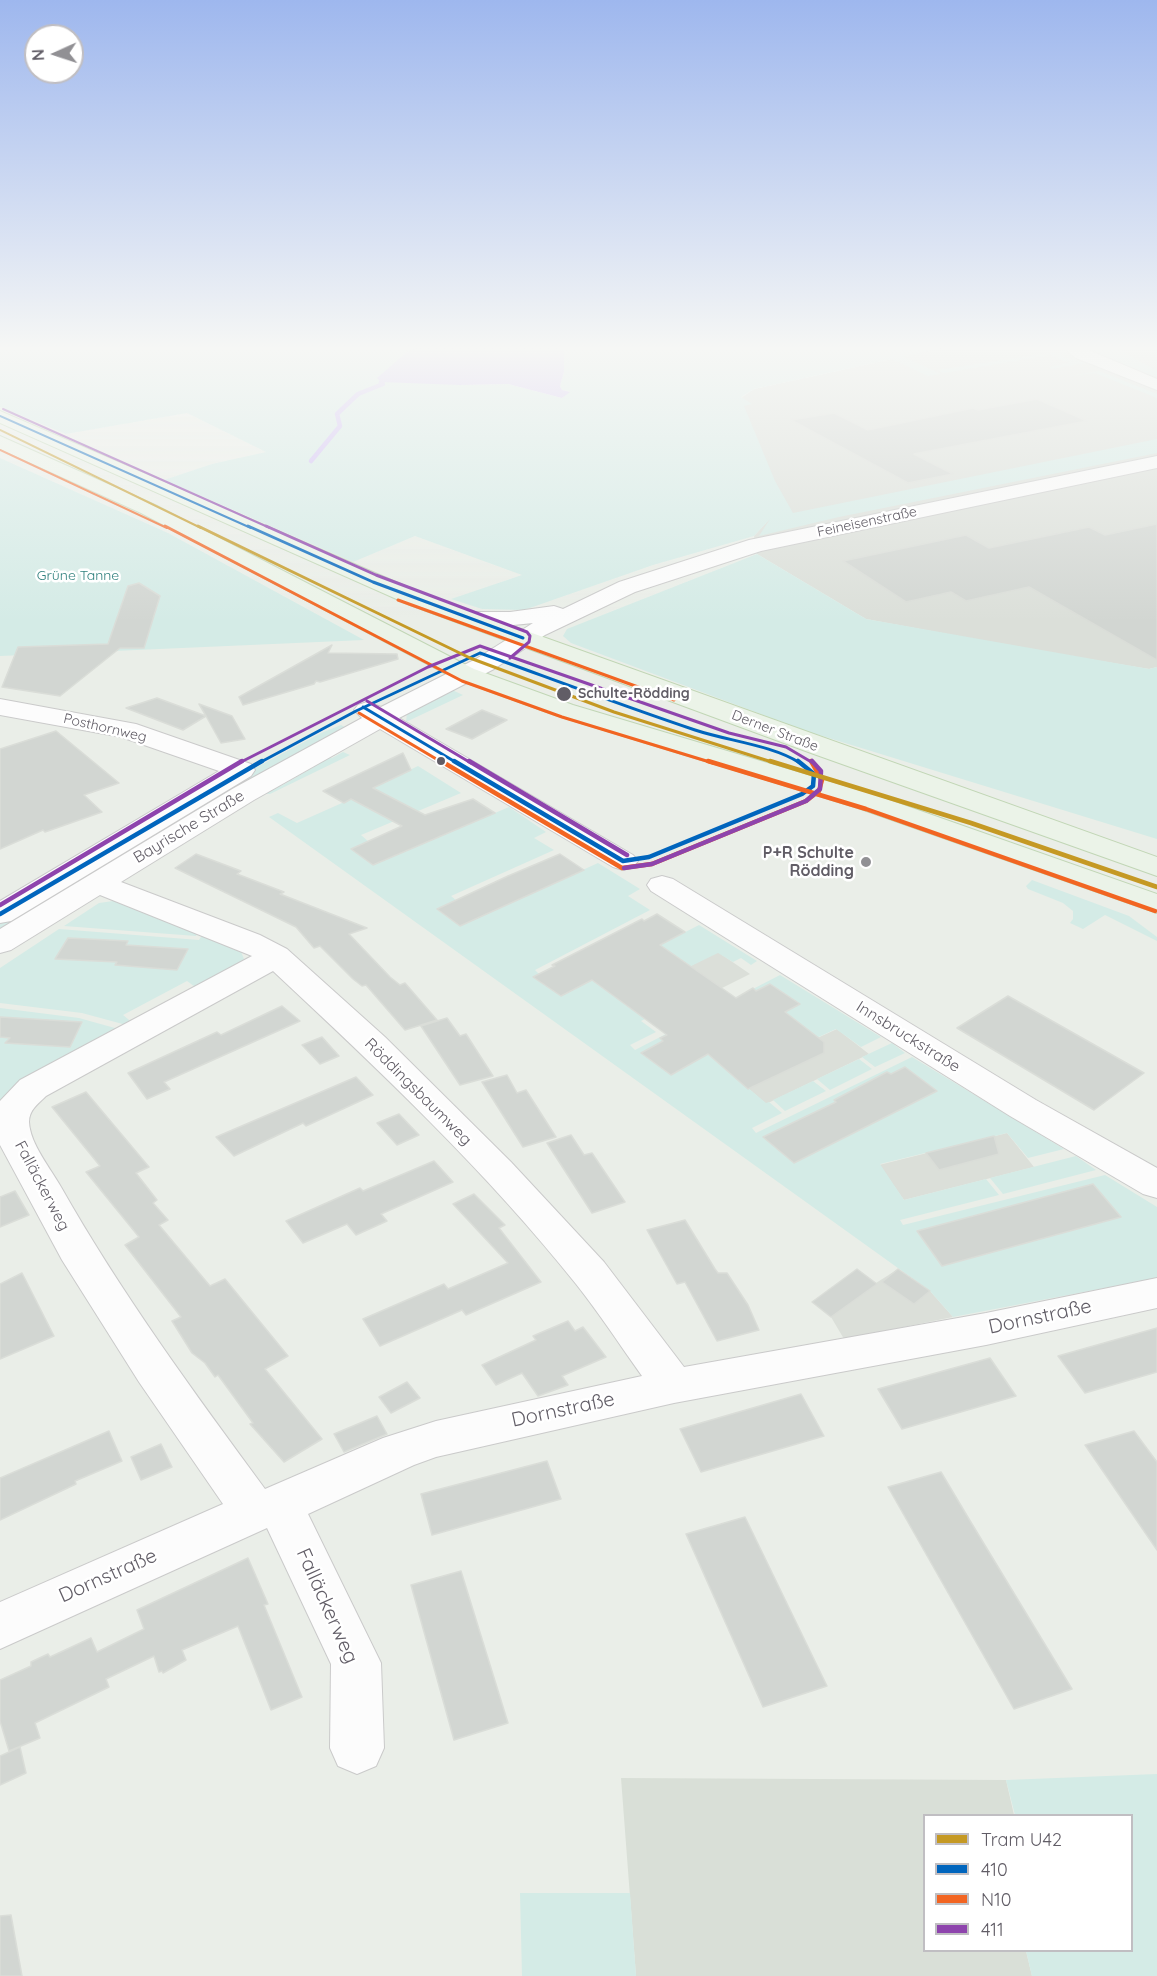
<!DOCTYPE html>
<meta charset="utf-8">
<style>
body{margin:0}
#map{position:relative;width:1157px;height:1976px;overflow:hidden;background:#eaeee8;font-family:Quicksand,sans-serif}
canvas{display:block}
.legend{position:absolute;left:923px;top:1814px;width:210px;height:138px;box-sizing:border-box;background:#fff;border:2px solid #c0bec2;margin:0;padding:8px 10px;list-style:none;font-size:18px;color:#615d66}
.legend li{display:flex;align-items:center;gap:12px;height:30px}
.legend b{width:30px;border:2px solid #c0bec2}
.north{position:absolute;left:24px;top:24px;width:60px;height:60px;box-sizing:border-box;background:#fff;border:2px solid #c0bec2;border-radius:50%;rotate:267deg;font-size:16px;font-weight:700;line-height:24px;text-align:center;color:#615d66}
.north::after{content:'';display:block;margin:auto;width:21px;height:27px;background:#919094;clip-path:polygon(50% 0,100% 100%,50% 72%,0 100%)}
</style>
<div id="map">
<canvas width="1157" height="1976"></canvas>
<ul class="legend">
<li><b style="height:8px;background:#c59924"></b>Tram U42</li>
<li><b style="height:8px;background:#0065bd"></b>410</li>
<li><b style="height:8px;background:#f26522"></b>N10</li>
<li><b style="height:8px;background:#8e44ad"></b>411</li>
</ul>
<div class="north">N</div>
</div>
<script>
const c = document.querySelector('canvas').getContext('2d');
c.lineJoin = 'round';
function paint(path, color) {
  c.fillStyle = color;
  c.fill(path, 'evenodd');
}
function strokePath(path, color, width, dash) {
  c.strokeStyle = color;
  c.lineWidth = width;
  c.lineCap = dash ? 'butt' : 'round';
  c.setLineDash(dash || []);
  c.stroke(path);
}
function label(font, color, halo, rows, align = 'center') {
  c.font = font + ' Quicksand,sans-serif';
  c.lineWidth = 5;
  c.setLineDash([]);
  c.textBaseline = 'middle';
  c.strokeStyle = halo;
  c.fillStyle = color;
  for (const [text, x, y, turn = 0] of rows) {
    c.save();
    c.translate(x, y);
    c.rotate((+turn || 0) * Math.PI / 180);
    c.textAlign = isNaN(turn) ? turn : align;
    if (halo) c.strokeText(text, 0, 0);
    c.fillText(text, 0, 0);
    c.restore();
  }
}
const industrial = new Path2D(`
 M952,346h205v321l-8,2 -115,-19 -168,-31 -109,-65 -3,-18 19,-21 -32,-117 13,-9z
 M718,952l32,22 -56,28 -74,-1z
 M837,1029l32,25 -103,50 -32,-28z
 M1007,1133l27,34 -130,33 -25,-35z
 M857,1269l19,14 22,-14 32,22 23,26 -109,22 -13,-22 -19,-15z`);
const education = new Path2D(`
 M621,1778l385,2 8,35 -90,1v134l102,1 6,25h-396z`);
const green = new Path2D(`
 M0,346h422l-15,6 53,33 48,-1 54,14 8,-7 -8,-1 -2,-4 4,-14v-26h388l-48,11 37,17 -13,2 -36,-17 -138,30 -13,8 11,7 -8,2 31,75 18,32 364,-74v14l-318,64 -80,19 11,-17 -16,17 -101,29 -129,45 -42,-1 -31,-10 71,-24 -107,-39 -62,26 -189,-82 48,-16 54,-12 -79,-39 -121,21 -66,-27z
 M1096,346h17l44,25v6l-61,-23z
 M1057,352l7,3 -4,1c9,4 16,3 25,7l-33,6 -3,-2 20,-4 -19,-8 -106,18 -7,-3z
 M1099,371l58,23v4l-62,-25 -26,3z
 M0,458l168,75 196,107 -364,16z
 M757,554l109,65 283,50 8,-2v172l-351,-108 -235,-88 -8,-7 4,-7z
 M450,689l13,6 -57,27 1,-9z
 M341,725l7,4 -348,208v-18l225,-135 96,-51z
 M343,752l7,3 -80,39h-11l16,-10 6,2 43,-25 1,-5 7,2z
 M418,766l43,27 -100,42 8,7 4,23 136,-58 37,25 -12,6 20,12 -103,46 6,5 -19,9 22,16 138,-63 42,26 -12,7 22,14 -115,60 4,4 -5,3 27,19 138,-71 58,36 -6,4 -10,-7 -8,4 -15,-9 -97,47 24,19 -4,2 15,11 -26,13 5,5 145,-75 101,62 -20,10 -25,-18 -102,47 32,27 3,-1 13,11 -30,15 4,5 156,-76 152,92 -36,9 -21,-25 -127,31 24,36 82,-21 13,16 -99,25 3,5 202,-50 52,32v71l-204,39 -23,-26 -661,-474 9,-4 19,10 54,-24 19,10 21,-11 -18,-10z
 M1032,880l97,36 28,21v4l-52,-26 -22,14 -13,-6 3,-4v-8l-10,-8 -35,-14 -2,-3z
 M113,901l9,2 76,29 -2,4 -132,-10 35,-23z
 M59,929l140,11 4,-6 36,13 5,12 -3,7 -43,23 -11,-8 -64,34 11,9 -4,2 -48,-13 -82,-10v-35z
 M0,1008l79,10 43,12 -101,53 -21,17z
 M892,1043l13,10 -30,14 -13,-10z
 M859,1059l13,10 -42,21 -13,-11z
 M813,1081l13,10 -41,20 -12,-11z
 M1076,1156l20,14 -93,24 -13,-16z
 M1157,1774v202h-125l-6,-25 106,-1v-134l-117,-1 -9,-35z
 M520,1893h110l6,83h-114z`);
const water = new Path2D(`
 M422,346h142v26l-4,14 2,4 8,2 -8,6 -54,-14 -48,1 -79,-3 -4,-4 30,-26z`);
const stream = new Path2D(`
 M311,461l29,-35 -3,-12 21,-20 25,-10 -2,-2`);
const building = new Path2D(`
 M1037,399l50,22 -173,33 39,20 -45,9 -117,-63 43,-7 34,17 105,-22 5,2z
 M1157,524v136l-128,-73 -63,14 -15,-9 -45,10 -63,-41 123,-26 23,13 100,-21 16,8z
 M139,583l21,13 -16,52h-24l-60,48 -58,-9 16,-40 90,-3 20,-58z
 M332,645l-4,8 69,1 1,5 -78,23 -4,-1 -2,3 -71,21 -4,-8z
 M157,698l49,18 -7,-12 33,12 13,23 -24,4 -15,-27 -23,14 -57,-22z
 M482,710l25,10 -35,19 -26,-10z
 M56,731l63,52 -35,12 18,17 -57,20 -2,-2 -43,19v-100z
 M403,753l8,17 -38,18 52,27 48,-16 22,14 -122,52 -22,-16 51,-23 -51,-27 -7,4 -21,-12z
 M196,854l45,17 -4,3 47,18 -4,2 87,34 -18,6 41,43 10,8 5,-2 32,37 -32,10 -39,-45 -4,1 -9,-7 -33,-33 -6,2 -18,-21 -121,-59z
 M560,854l24,16 -124,56 -23,-17 71,-33z
 M657,914l28,18 -25,13 76,53 17,-10 3,3 14,-7 30,20 -15,8 39,30v11l-76,36 -40,-35 -37,21 -30,-22 22,-12 -3,-3 7,-3 -75,-55 -31,16 -28,-19 22,-11 -3,-1 90,-46 2,2z
 M68,938l60,3 -2,4 62,4 -11,21 -62,-5 2,-3 -62,-3z
 M1008,996l136,77 -50,37 -137,-82z
 M282,1006l18,15 -136,61 6,7 -23,10 -19,-26 89,-41 4,3z
 M0,1017l82,5 -12,25 -65,-4 5,-5 -10,-1z
 M447,1018l13,18 6,-2 27,42 -33,9 -39,-59z
 M322,1037l17,19 -19,8 -18,-19z
 M905,1067l32,24 -143,72 -31,-26 73,-35 -2,-2 53,-28 4,2z
 M507,1075l10,18 9,-3 30,47 -33,10 -41,-65z
 M356,1077l17,18 -67,31 -3,-3 -69,33 -18,-19z
 M86,1092l63,75 -13,6 21,27 -4,3 15,17 -9,5 51,61 15,-7 63,77 -23,13 57,70 -38,23 -34,-38 3,-1 -35,-48 -3,2 -10,-14 -13,-10 -20,-32 9,-4 -56,-72 14,-8 -53,-65 14,-6 -48,-59z
 M399,1114l20,21 -22,10 -20,-22z
 M571,1135l13,20 8,-2 33,49 -33,11 -45,-70z
 M994,1136l5,18 -60,16 -13,-17z
 M434,1161l19,21 -72,32 6,7 -31,14 -9,-11 -44,19 -17,-22 74,-33 3,3z
 M1093,1184l28,33 -179,49 -25,-35z
 M15,1191l14,24 -29,12v-30z
 M474,1194l31,31 -6,3 42,54 -75,33 -4,-5 -82,36 -17,-27 81,-35 4,5 60,-26 -55,-59z
 M685,1220l30,49 3,4h9l21,32 11,25 -42,11 -32,-59 -8,2 -30,-54z
 M857,1269l20,15 -46,33 -19,-15z
 M898,1269l32,22 -16,13 -32,-22z
 M22,1273l32,63 -54,23v-75z
 M568,1321l7,10 8,-4 23,30 -44,19 6,9 -30,11 -16,-23 -26,12 -14,-20 54,-25 -3,-4z
 M1157,1328v44l-72,21 -27,-37z
 M990,1358l26,38 -114,33 -24,-40z
 M407,1382l13,16 -29,15 -12,-16z
 M801,1394l23,42 -123,36 -21,-43z
 M377,1416l10,18 -43,18 -10,-18z
 M109,1431l13,30 -47,20 1,3 -76,36v-42z
 M1134,1431l23,31v88l-72,-105z
 M161,1444l11,23 -31,13 -10,-23z
 M547,1461l14,38 -129,36 -11,-41z
 M941,1472l28,47 103,170 -58,20 -126,-222z
 M745,1517l82,169 -64,21 -77,-173z
 M248,1558l20,46 -4,1 38,92 -31,13 -33,-84 -56,24 4,10 -23,13 -1,-2 -3,1 -5,-16 -48,23 3,8 -74,36 5,15 -31,13 -9,-30v-41l31,-14v-4l17,-8 2,3 41,-19 6,14 47,-23 -7,-19z
 M461,1571l47,152 -54,17 -43,-155z
 M20,1747l6,26 -26,12v-29z
 M11,1915l11,61h-22v-60z`);
const minor = new Path2D(`
 M1061,346h18l78,33v11l-81,-32z
 M1157,456v12l-396,83 -126,41 -90,43 -51,34 -95,49 234,137 5,6 -5,6 -10,3 -10,-3 -233,-138 -126,71 -133,82 139,53 27,14 98,88 126,125 93,100 80,105 302,-54 171,-35v30l-171,37 -312,58 -238,54 -22,8 -106,49 73,149 3,85 -8,18 -19,8 -19,-8 -8,-18 1,-84 -64,-136 -267,121v-47l223,-98 -84,-122 -77,-122 -62,-115v-44l20,-21 232,-124 -152,-61 -89,55 -11,3v-24l234,-141 128,-70 -8,-8 4,-5 9,-3 14,5 95,-48 57,-36c-24,3 -52,5 -76,-1l-4,-5 4,-5h53l44,-6 9,3 56,-27 130,-42zM273,971c105,98 213,200 303,313 23,29 44,61 66,92l-206,45 -53,17 -118,51c-72,-98 -144,-196 -204,-302 -10,-18 -31,-43 -32,-65 0,-12 9,-18 17,-26z
 M0,699l136,25 115,40 4,6 -4,6 -240,145 -11,2v-22l219,-130 -98,-34 -121,-22z
 M662,876l11,3 363,221 121,68v30l-14,-4 -133,-78 -359,-225 -4,-6 4,-6z`);
const major = new Path2D(`
 M0,411l426,184 731,262v19l-346,-123 -401,-148 -410,-182z
 M0,436l155,69 319,164 99,36 305,91 279,98v19l-299,-105 -303,-93 -99,-36 -315,-166 -141,-64z`);
const bus1Far2 = new Path2D(`
 M0,416l251,112`);
const bus1Far1 = new Path2D(`
 M248,526l125,56 150,56
 M480,653c72,26 143,53 215,77 33,11 77,15 105,33
 M363,707l94,56
 M259,763l97,-52 124,-58`);
const bus1 = new Path2D(`
 M454,761l169,100
 M623,861l26,-4 153,-63 11,-8 1,-12 -16,-13
 M0,914l262,-153`);
const bus2Far2 = new Path2D(`
 M0,450l167,78`);
const bus2Far1 = new Path2D(`
 M165,526l297,155 100,36 151,46
 M398,600l276,100
 M359,713l84,50`);
const bus2 = new Path2D(`
 M441,761l181,107 30,-4 154,-63 13,-10 3,-11 -11,-19
 M708,761l158,48 289,102`);
const bus3Far2 = new Path2D(`
 M3,409l267,119`);
const bus3Far1 = new Path2D(`
 M266,526l110,49 151,57 3,4 -1,6 -19,16
 M367,701l104,62
 M239,763l189,-96 52,-21 249,87 57,14 27,16`);
const bus3 = new Path2D(`
 M469,761l158,94
 M624,868l28,-4 154,-63 14,-12 1,-18 -9,-10
 M0,905l242,-144`);
const tram1Far2 = new Path2D(`
 M0,430l201,98`);
const tram1Far1 = new Path2D(`
 M198,526l272,132 144,54 161,51`);
const tram1 = new Path2D(`
 M770,761l201,62 186,64`);
const markers = [
 [564,694,8,"#615d66"],
 [441,761,5,"#615d66"],
 [866,862,6,"#919094"]
];
const farStreetnames = [
 ["Feineisenstraße",867,522,-12],
 ["Posthornweg",105,728,13],
 ["Derner Straße",775,731,21]
];
const farParknames = [
 ["Grüne Tanne",78,576]
];
const farStopnames = [
 ["Schulte-Rödding",578,694]
];
const streetNames = [
 ["Bayrische Straße",189,827,-31],
 ["Innsbruckstraße",908,1037,32],
 ["Röddingsbaumweg",418,1092,45],
 ["Falläckerweg",42,1186,62]
];
const poiNames = [
 ["P+R Schulte",854,853],
 ["Rödding",854,871]
];
const nearStreetnames = [
 ["Dornstraße",1040,1317,-12],
 ["Dornstraße",563,1410,-12],
 ["Dornstraße",108,1576,-24],
 ["Falläckerweg",327,1606,66]
];
paint(industrial, '#dbdfd9');
paint(education, '#d9dfd7');
paint(green, '#d4ebe6');
paint(water, '#d0bcf8');
strokePath(stream, '#d0bcf8', 4.5);
paint(building, '#d2d6d2');
strokePath(building, '#daddd8', 1.5);
strokePath(minor, '#cacaca', 2);
strokePath(major, '#c1d6b5', 2);
paint(minor, '#fcfcfc');
paint(major, '#ebf3e8');
strokePath(bus1Far2, '#0065bd', 2);
strokePath(bus1Far1, '#0065bd', 3);
strokePath(bus1, '#0065bd', 4.5);
strokePath(bus2Far2, '#f26522', 2);
strokePath(bus2Far1, '#f26522', 3);
strokePath(bus2, '#f26522', 4.5);
strokePath(bus3Far2, '#8e44ad', 2);
strokePath(bus3Far1, '#8e44ad', 3);
strokePath(bus3, '#8e44ad', 4.5);
strokePath(tram1Far2, '#c59924', 2);
strokePath(tram1Far1, '#c59924', 3);
strokePath(tram1, '#c59924', 4.5);
const sky = c.createLinearGradient(0, 0, 0, 622);
sky.addColorStop(0, '#9eb7ee');
sky.addColorStop(0.56, '#f6f7f5');
sky.addColorStop(1, '#f6f7f500');
c.fillStyle = sky;
c.fillRect(0, 0, 1157, 622);
for (const [x, y, r, color] of markers) {
  const dot = new Path2D();
  dot.arc(x, y, r, 0, 2 * Math.PI);
  c.fillStyle = color;
  c.fill(dot);
  strokePath(dot, '#fff', 2);
}
label('14px', '#615d66', '#fff', farStreetnames);
label('14px', '#31817e', '#fff', farParknames);
label('bold 14px', '#615d66', '#fff', farStopnames, 'left');
label('16px', '#615d66', '#fff', streetNames);
label('bold 16px', '#615d66', '#fff', poiNames, 'right');
label('20px', '#615d66', '#fff', nearStreetnames);
</script>
